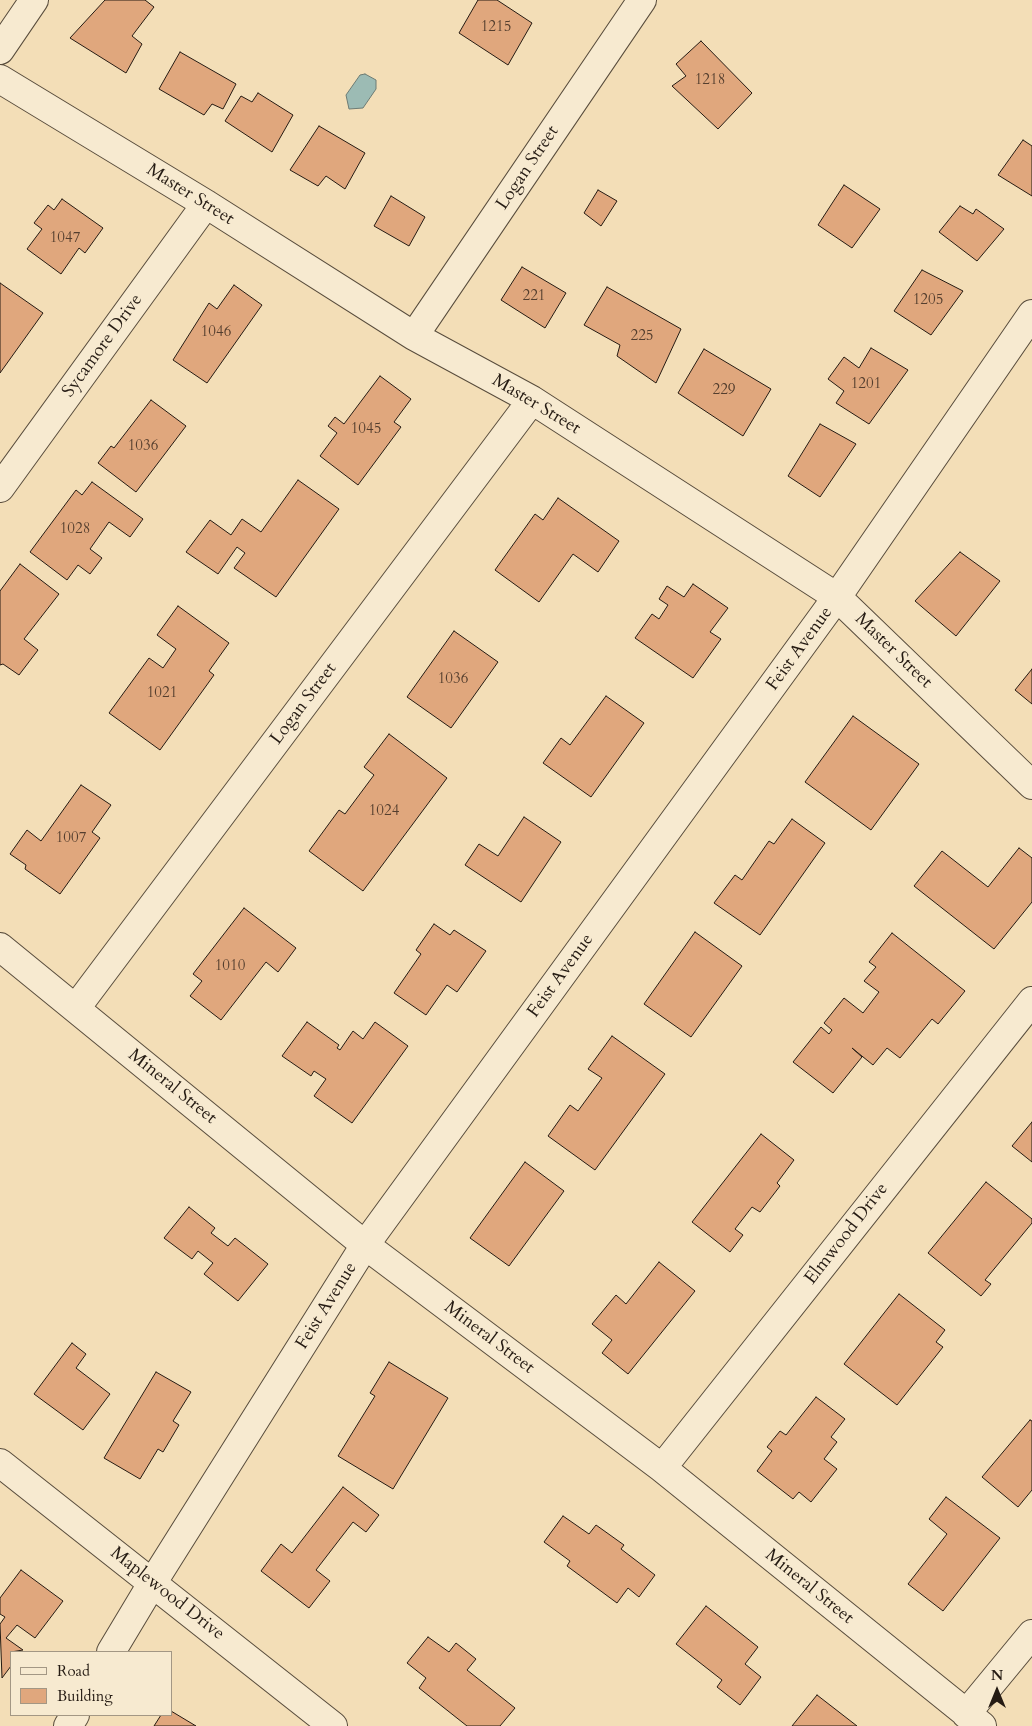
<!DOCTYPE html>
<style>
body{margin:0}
#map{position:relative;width:1032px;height:1726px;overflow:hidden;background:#f3deb7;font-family:Cardo,serif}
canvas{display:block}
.legend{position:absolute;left:10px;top:1651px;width:162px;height:65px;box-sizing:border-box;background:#f7ead0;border:1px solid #a39784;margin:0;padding:6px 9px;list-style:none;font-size:15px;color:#251b13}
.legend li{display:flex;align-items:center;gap:10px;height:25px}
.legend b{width:25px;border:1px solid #a39784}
.north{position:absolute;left:972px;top:1666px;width:50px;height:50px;-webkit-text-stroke:4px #f7ead0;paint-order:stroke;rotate:0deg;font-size:14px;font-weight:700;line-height:20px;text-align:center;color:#251b13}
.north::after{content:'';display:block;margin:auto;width:18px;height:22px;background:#251b13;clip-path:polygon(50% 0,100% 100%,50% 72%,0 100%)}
</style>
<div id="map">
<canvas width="1032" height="1726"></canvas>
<ul class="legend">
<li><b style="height:6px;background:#f7ead0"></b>Road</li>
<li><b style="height:14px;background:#e0a77d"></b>Building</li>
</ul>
<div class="north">N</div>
</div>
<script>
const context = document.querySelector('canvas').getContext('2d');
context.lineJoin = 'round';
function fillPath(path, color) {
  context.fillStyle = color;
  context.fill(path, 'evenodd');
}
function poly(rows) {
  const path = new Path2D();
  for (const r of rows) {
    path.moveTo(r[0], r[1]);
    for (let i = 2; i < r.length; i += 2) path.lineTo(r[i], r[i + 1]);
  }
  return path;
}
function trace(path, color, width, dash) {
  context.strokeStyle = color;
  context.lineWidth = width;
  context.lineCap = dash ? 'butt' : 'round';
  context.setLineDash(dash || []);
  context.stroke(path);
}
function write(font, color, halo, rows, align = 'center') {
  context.font = font + ' Cardo,serif';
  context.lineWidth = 5;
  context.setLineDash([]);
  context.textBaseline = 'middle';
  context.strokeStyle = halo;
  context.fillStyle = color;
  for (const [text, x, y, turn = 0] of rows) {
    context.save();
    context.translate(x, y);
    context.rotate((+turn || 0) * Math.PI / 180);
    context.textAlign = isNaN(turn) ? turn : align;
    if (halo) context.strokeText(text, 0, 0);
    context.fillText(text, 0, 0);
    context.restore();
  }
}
const water = poly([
 [365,74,376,80,376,89,363,108,349,109,346,95,360,75,365,74]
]);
const building = poly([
 [105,0,145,0,154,7,132,36,142,44,126,73,70,38,105,0],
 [478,0,497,0,532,23,508,65,459,33,478,0],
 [701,41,752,93,718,129,672,86,686,76,676,64,701,41],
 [180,52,236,84,223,109,212,104,204,115,159,89,180,52],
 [258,93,293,115,272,152,225,121,241,96,252,102,258,93],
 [319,126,365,153,345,189,326,176,318,186,290,170,319,126],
 [1023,140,1032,146,1032,196,998,175,1023,140],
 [844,185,880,209,852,248,818,225,844,185],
 [598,190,617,201,601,226,584,213,598,190],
 [391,196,425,217,409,246,374,226,391,196],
 [62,199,103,228,85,253,79,248,61,274,27,249,42,229,34,223,48,205,54,210,62,199],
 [960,206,973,214,976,209,1004,229,977,261,939,232,960,206],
 [522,267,566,293,545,328,501,300,522,267],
 [922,270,963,291,931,335,894,311,922,270],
 [0,283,43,313,0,373,0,283],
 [234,285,262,305,207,383,173,360,209,303,217,309,234,285],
 [607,287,681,329,656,383,617,356,620,345,584,325,607,287],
 [871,348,908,370,869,424,836,403,844,391,828,379,844,357,859,368,871,348],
 [704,349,771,389,743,436,678,393,704,349],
 [380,376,411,399,394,422,401,427,358,485,320,456,337,433,328,426,335,417,344,424,380,376],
 [151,400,186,426,136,492,98,463,111,446,114,448,151,400],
 [820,424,856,444,820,497,788,476,820,424],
 [298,480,339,509,276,597,234,568,245,553,237,547,218,574,186,552,210,520,231,535,242,519,261,532,298,480],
 [92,482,143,519,130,537,109,522,90,549,102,558,90,574,78,565,67,580,30,552,76,490,82,495,92,482],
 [558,498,619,541,598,572,573,554,539,602,495,570,535,514,543,520,558,498],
 [960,552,1000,581,956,636,915,601,960,552],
 [20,564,59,594,24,639,38,650,19,675,3,664,0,665,0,591,20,564],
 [693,584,728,608,710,632,721,639,693,678,635,638,652,614,659,619,668,605,659,599,667,586,684,597,693,584],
 [178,606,229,643,209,671,214,675,160,750,109,713,149,658,163,668,176,649,157,635,178,606],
 [454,631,498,662,451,728,407,697,454,631],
 [1032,669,1032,704,1015,690,1032,669],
 [606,696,644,723,591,797,543,763,561,738,570,745,606,696],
 [853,716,919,764,871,830,805,782,853,716],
 [389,734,447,778,363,891,309,851,339,810,345,814,374,775,364,767,389,734],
 [81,785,111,805,92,832,100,838,60,894,25,869,26,865,10,854,27,830,41,841,81,785],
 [524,817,561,842,521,902,465,865,479,844,498,856,524,817],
 [792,819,825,843,760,935,714,903,735,875,742,880,769,841,774,844,792,819],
 [1019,848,1032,858,1032,902,994,949,914,886,942,851,988,887,1019,848],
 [244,908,296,948,278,972,266,962,221,1020,190,996,202,981,193,974,244,908],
 [434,924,450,935,454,930,486,951,457,992,447,985,426,1015,394,993,421,954,416,950,434,924],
 [695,932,742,966,691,1037,644,1004,695,932],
 [892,933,965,991,938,1024,932,1019,900,1058,887,1048,873,1065,852,1048,862,1057,833,1093,793,1062,821,1027,829,1034,832,1030,824,1023,844,998,863,1013,879,992,864,981,876,967,869,962,892,933],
 [307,1022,339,1045,337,1048,340,1050,353,1031,363,1039,375,1022,408,1046,352,1123,314,1096,326,1079,314,1071,311,1076,282,1056,307,1022],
 [612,1036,665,1074,595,1170,548,1136,570,1105,578,1111,602,1078,588,1069,612,1036],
 [1032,1122,1032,1162,1012,1146,1032,1122],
 [761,1134,794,1160,777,1183,780,1186,760,1212,752,1207,735,1229,743,1235,730,1252,692,1222,761,1134],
 [525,1162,564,1191,509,1266,470,1238,525,1162],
 [986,1182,1032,1219,1032,1223,985,1280,991,1284,981,1296,928,1253,986,1182],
 [189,1207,215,1228,211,1233,228,1246,235,1238,268,1264,238,1301,204,1274,213,1263,198,1251,192,1259,164,1238,189,1207],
 [659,1262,695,1291,628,1374,602,1353,612,1340,592,1324,616,1295,626,1304,659,1262],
 [899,1294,945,1330,936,1342,943,1347,897,1405,844,1364,899,1294],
 [72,1343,86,1354,76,1368,110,1394,83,1430,34,1394,72,1343],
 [389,1362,448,1398,393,1489,338,1456,375,1396,370,1393,389,1362],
 [156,1372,191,1392,173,1421,179,1425,163,1452,158,1449,140,1479,104,1458,156,1372],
 [816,1397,845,1419,831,1437,837,1442,824,1459,837,1469,811,1502,799,1492,793,1499,757,1471,772,1451,767,1447,780,1431,786,1435,816,1397],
 [1030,1420,1032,1421,1032,1490,1018,1507,982,1477,1030,1420],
 [343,1487,379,1515,366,1532,353,1522,316,1570,330,1581,309,1608,261,1571,281,1544,292,1553,343,1487],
 [946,1497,1000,1538,943,1611,908,1584,947,1534,929,1519,946,1497],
 [563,1516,589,1534,596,1525,624,1545,621,1549,655,1575,639,1597,628,1588,617,1603,567,1566,570,1561,544,1542,563,1516],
 [21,1570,63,1601,35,1638,17,1625,6,1638,23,1650,11,1652,11,1666,2,1678,0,1624,5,1617,0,1614,0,1598,21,1570],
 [706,1606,758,1647,745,1664,761,1677,740,1705,717,1687,722,1680,676,1644,706,1606],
 [428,1637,449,1652,456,1643,476,1659,467,1670,515,1708,500,1726,467,1726,419,1688,426,1678,407,1663,428,1637],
 [817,1695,857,1726,792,1726,817,1695],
 [171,1711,196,1726,154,1726,161,1715,171,1715,171,1711]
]);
const minor = poly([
 [0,50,34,0],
 [0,79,206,204,414,336,532,400,837,597,1032,785],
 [414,336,642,0],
 [0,488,206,204],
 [0,947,365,1245,662,1468,982,1726],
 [76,1008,532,400],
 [0,1463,333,1726],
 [662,1468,1032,1001],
 [111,1652,153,1582,365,1245,837,597,1032,314],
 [966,1714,1032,1634],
 [68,1726,75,1715]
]);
const numberNames = [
 ["1215",496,28],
 ["1218",710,81],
 ["1047",65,239],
 ["221",534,297],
 ["1205",928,301],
 ["1046",216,333],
 ["225",642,337],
 ["1201",866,385],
 ["229",724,391],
 ["1045",366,430],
 ["1036",143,447],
 ["1028",75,530],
 ["1036",453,680],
 ["1021",162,694],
 ["1024",384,812],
 ["1007",71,839],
 ["1010",230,967]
];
const streetNames = [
 ["Logan Street",528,168,-56],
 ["Master Street",190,195,32],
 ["Sycamore Drive",103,346,-54],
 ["Master Street",536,405,31],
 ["Feist Avenue",800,649,-54],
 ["Master Street",893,651,44],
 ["Logan Street",304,704,-53],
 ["Feist Avenue",561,976,-54],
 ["Mineral Street",172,1087,39],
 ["Elmwood Drive",847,1234,-52],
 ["Feist Avenue",327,1306,-58],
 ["Mineral Street",489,1338,37],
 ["Mineral Street",809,1587,39],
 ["Maplewood Drive",167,1594,38]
];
fillPath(water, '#9cbbb4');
trace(water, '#6c7b74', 1);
fillPath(building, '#e0a77d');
trace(building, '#251b13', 1);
trace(minor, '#584c3c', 30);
trace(minor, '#f7ead0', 28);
write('15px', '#543e2e', null, numberNames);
write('18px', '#251b13', '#f7ead0', streetNames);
</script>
